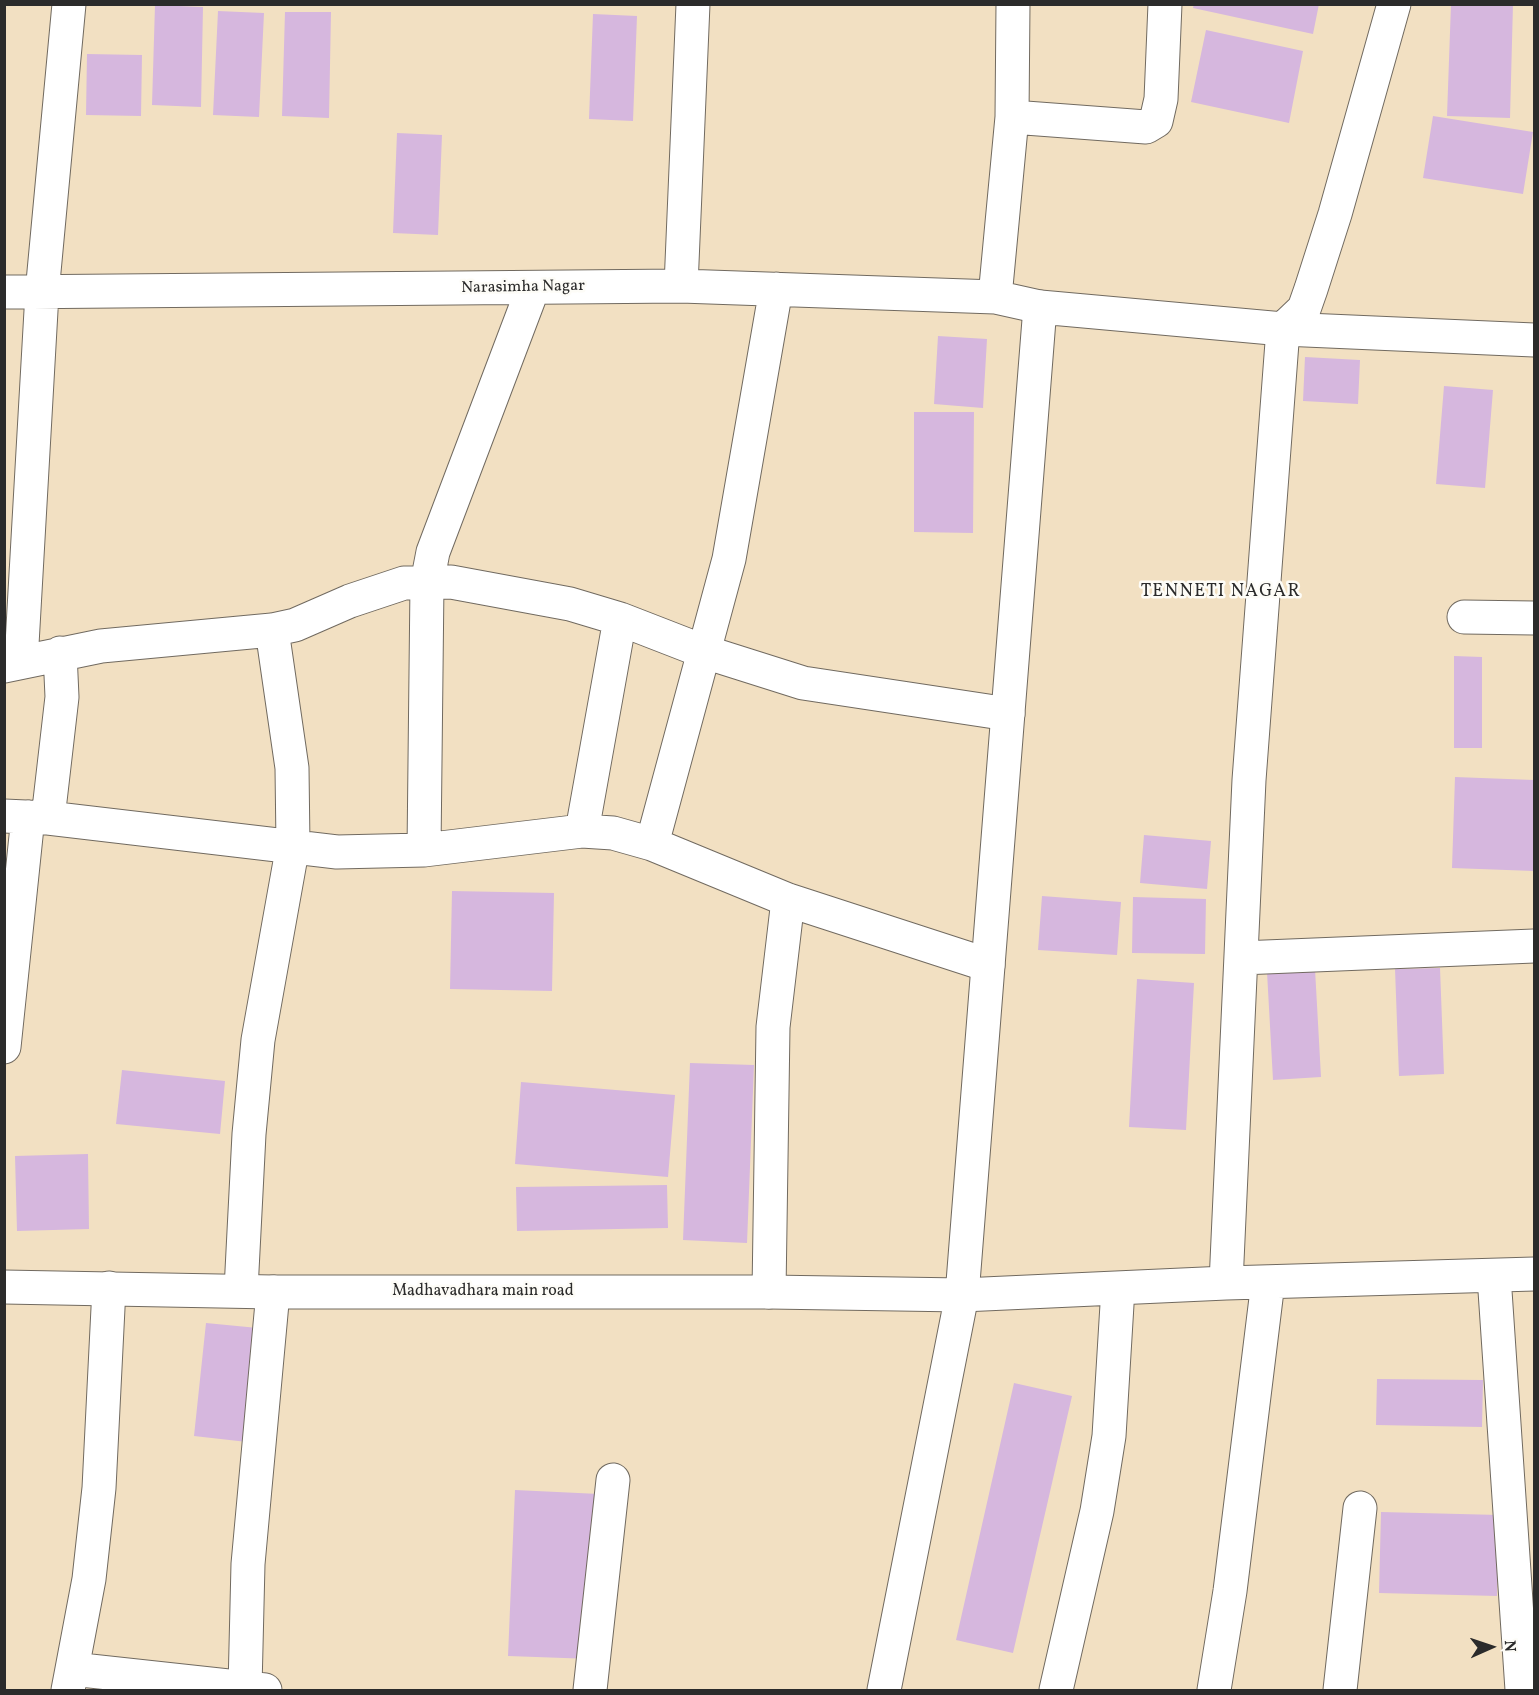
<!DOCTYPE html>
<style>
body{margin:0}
#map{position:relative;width:1539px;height:1695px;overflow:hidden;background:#f2e0c2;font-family:Vollkorn,serif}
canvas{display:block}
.frame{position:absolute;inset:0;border:6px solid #2b2b2b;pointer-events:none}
.north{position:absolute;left:1461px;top:1617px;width:60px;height:60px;-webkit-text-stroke:4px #fdfcf7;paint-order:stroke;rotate:87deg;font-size:16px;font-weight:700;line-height:24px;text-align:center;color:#2b2b2b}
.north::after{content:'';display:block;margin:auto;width:21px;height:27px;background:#2b2b2b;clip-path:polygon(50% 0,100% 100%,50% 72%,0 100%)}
</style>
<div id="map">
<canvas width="1539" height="1695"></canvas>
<div class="frame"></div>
<div class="north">N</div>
</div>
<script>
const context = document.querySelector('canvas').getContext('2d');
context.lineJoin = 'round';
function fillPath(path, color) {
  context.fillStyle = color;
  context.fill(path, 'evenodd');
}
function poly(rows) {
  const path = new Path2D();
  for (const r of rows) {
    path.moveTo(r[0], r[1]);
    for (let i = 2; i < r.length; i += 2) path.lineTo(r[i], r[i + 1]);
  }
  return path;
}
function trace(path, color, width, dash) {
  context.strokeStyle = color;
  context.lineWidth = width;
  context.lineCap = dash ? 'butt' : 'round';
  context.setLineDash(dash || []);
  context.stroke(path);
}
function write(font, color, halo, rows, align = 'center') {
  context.font = font + ' Vollkorn,serif';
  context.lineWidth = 5;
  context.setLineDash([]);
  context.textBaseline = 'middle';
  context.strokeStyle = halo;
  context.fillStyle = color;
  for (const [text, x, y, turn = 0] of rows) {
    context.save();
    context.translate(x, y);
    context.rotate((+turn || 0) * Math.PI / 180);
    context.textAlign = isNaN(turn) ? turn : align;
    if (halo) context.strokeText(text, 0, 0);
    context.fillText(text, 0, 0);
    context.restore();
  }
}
const building = poly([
 [1194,4,1319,4,1313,34,1193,8],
 [1451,4,1513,4,1510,118,1447,116],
 [155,5,203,7,201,107,152,105],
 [218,11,264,13,259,117,213,115],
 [285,12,331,12,329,118,282,116],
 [593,14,637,16,633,121,589,119],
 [1206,30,1303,51,1289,123,1191,102],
 [87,54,142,55,141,116,86,115],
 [1433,116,1533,132,1523,194,1423,178],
 [397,133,442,135,438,235,393,233],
 [938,336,987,339,983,408,934,404],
 [1305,357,1360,360,1358,404,1303,401],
 [1444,386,1493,390,1485,488,1436,484],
 [914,412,974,412,973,533,914,532],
 [1454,656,1482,657,1482,748,1454,748],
 [1455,777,1534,780,1534,871,1452,868],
 [1144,835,1211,841,1207,889,1140,883],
 [452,891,554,893,552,991,450,989],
 [1042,896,1121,902,1117,955,1038,950],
 [1133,897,1206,899,1205,954,1132,953],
 [1440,968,1444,1074,1399,1076,1395,969],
 [1315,969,1321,1077,1273,1080,1267,972],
 [1137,979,1194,983,1186,1130,1129,1127],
 [690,1063,754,1065,747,1243,683,1240],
 [122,1070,225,1081,220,1134,116,1124],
 [521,1082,675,1095,668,1177,515,1164],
 [88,1154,89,1229,17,1231,15,1156],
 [667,1185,668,1228,517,1231,516,1187],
 [206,1323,268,1329,256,1443,194,1436],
 [1377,1379,1483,1380,1482,1427,1376,1425],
 [1014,1383,1072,1396,1013,1653,956,1640],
 [515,1490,599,1494,592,1659,508,1656],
 [1381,1512,1499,1515,1497,1596,1379,1593]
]);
const minor = poly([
 [1012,117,1146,127,1156,121,1161,99,1165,4],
 [681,286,693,4],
 [4,292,681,286,995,297,1040,307],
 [995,297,1012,117,1013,4],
 [1464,617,1534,618],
 [21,662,42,293,69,4],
 [4,666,101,646,272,630,295,625,350,601,404,583,451,582,570,604,620,619,705,652,803,683,1008,714],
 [4,816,48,818,337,852,424,850,582,831,613,833,652,844,788,900,988,965],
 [48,818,62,697,60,653],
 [582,831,620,619],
 [652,844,729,559,776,289],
 [424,850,427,583,433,552,533,288],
 [1241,958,1534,946],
 [4,1047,28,817],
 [1494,1276,1522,1690],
 [1226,1283,1249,780,1283,329,1534,340],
 [241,1290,249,1134,258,1040,293,845,292,768,272,630],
 [769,1292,773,1027,788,900],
 [962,1295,1226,1283,1534,1274],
 [72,1669,89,1579,99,1488,109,1288],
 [245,1688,248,1564,273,1292],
 [68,1690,72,1669,265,1690],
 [590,1690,613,1480],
 [1056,1690,1097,1511,1109,1436,1118,1288],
 [1214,1690,1230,1591,1268,1282],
 [1340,1690,1360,1508]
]);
const major = poly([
 [4,1287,273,1292,769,1292,962,1295],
 [884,1690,962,1295,1040,307,1283,329,1304,309,1311,289,1335,214,1394,4]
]);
const streetNames = [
 ["Narasimha Nagar",523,288,-1],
 ["Madhavadhara main road",483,1292]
];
const neighbourhoodNames = [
 ["TENNETI NAGAR",1221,593]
];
fillPath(building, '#d6b7de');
trace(minor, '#716a60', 35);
trace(major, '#716a60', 35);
trace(minor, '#fff', 33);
trace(major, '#fff', 33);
write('16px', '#2b2b2b', '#fdfcf7', streetNames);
context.letterSpacing = '1.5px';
write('18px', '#2b2b2b', '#fdfcf7', neighbourhoodNames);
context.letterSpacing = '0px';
</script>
